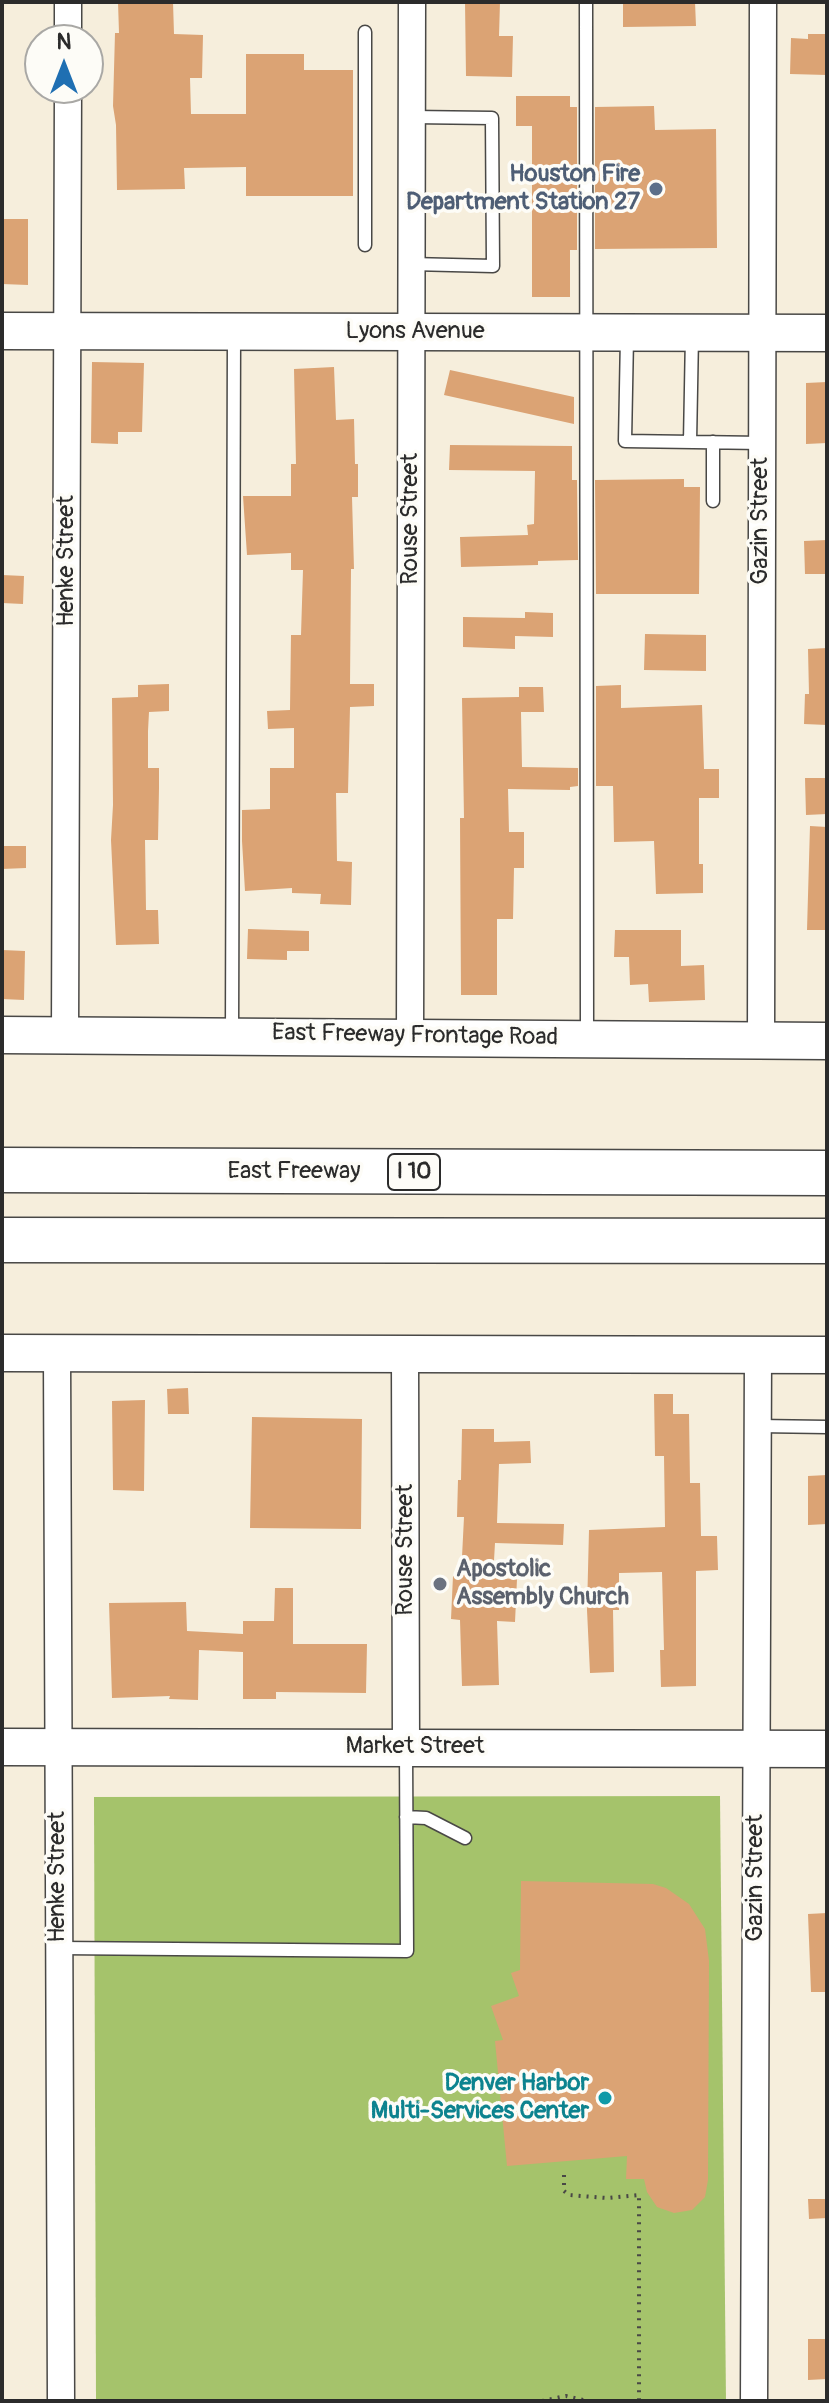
<!DOCTYPE html>
<style>
body{margin:0}
#map{position:relative;width:829px;height:2403px;overflow:hidden;background:#f6eedc;font-family:Pangolin,sans-serif}
canvas{display:block}
.frame{position:absolute;inset:0;border:4px solid #2b2b2b;pointer-events:none}
.north{position:absolute;left:24px;top:24px;width:80px;height:80px;box-sizing:border-box;background:#fdfcf7;border:2px solid #a9a8a5;border-radius:50%;rotate:0deg;font-size:22px;font-weight:700;line-height:32px;text-align:center;color:#2b2b2b}
.north::after{content:'';display:block;margin:auto;width:28px;height:36px;background:#1f6fb2;clip-path:polygon(50% 0,100% 100%,50% 72%,0 100%)}
</style>
<div id="map">
<canvas width="829" height="2403"></canvas>
<div class="frame"></div>
<div class="north">N</div>
</div>
<script>
const context = document.querySelector('canvas').getContext('2d');
context.lineJoin = 'round';
function fillPath(path, color) {
  context.fillStyle = color;
  context.fill(path, 'evenodd');
}
function poly(rows) {
  const path = new Path2D();
  for (const r of rows) {
    path.moveTo(r[0], r[1]);
    for (let i = 2; i < r.length; i += 2) path.lineTo(r[i], r[i + 1]);
  }
  return path;
}
function trace(path, color, width, dash) {
  context.strokeStyle = color;
  context.lineWidth = width;
  context.lineCap = dash ? 'butt' : 'round';
  context.setLineDash(dash || []);
  context.stroke(path);
}
function write(font, color, halo, rows, align = 'center') {
  context.font = font + ' Pangolin,sans-serif';
  context.lineWidth = 7;
  context.setLineDash([]);
  context.textBaseline = 'middle';
  context.strokeStyle = halo;
  context.fillStyle = color;
  for (const [text, x, y, turn = 0] of rows) {
    context.save();
    context.translate(x, y);
    context.rotate((+turn || 0) * Math.PI / 180);
    context.textAlign = isNaN(turn) ? turn : align;
    if (halo) context.strokeText(text, 0, 0);
    context.fillText(text, 0, 0);
    context.restore();
  }
}
const green = poly([
 [720,1796,726,2401,96,2401,94,1797]
]);
const building = poly([
 [118,2,173,2,174,34,203,35,202,78,190,78,191,114,246,114,246,54,304,54,304,70,353,70,353,196,246,196,246,167,184,168,185,189,117,190,116,125,113,106,115,33,119,33],
 [465,2,500,2,499,36,513,36,512,77,466,76],
 [623,2,695,2,696,26,623,27],
 [808,34,827,34,827,75,790,74,791,38,808,39],
 [516,96,570,96,570,107,577,107,577,250,570,250,570,297,532,297,532,126,516,126],
 [654,106,655,130,716,129,717,248,595,249,595,107],
 [2,219,28,219,28,285,2,284],
 [92,362,144,363,142,432,118,432,118,444,91,443],
 [334,367,336,420,354,419,355,464,358,464,358,497,352,497,354,569,351,569,350,684,374,684,374,706,350,707,348,793,336,793,337,861,352,862,351,905,320,904,321,894,292,893,292,888,245,891,242,841,242,810,270,809,270,768,294,768,294,728,268,729,267,711,290,710,291,635,301,635,303,570,291,570,291,553,247,555,243,496,291,496,291,464,296,464,294,369],
 [450,370,574,397,574,424,444,395],
 [827,382,827,443,806,444,806,383],
 [450,445,572,446,572,480,577,480,578,560,538,561,538,565,461,567,460,537,528,535,527,525,534,524,535,471,449,470],
 [684,479,684,487,700,487,699,594,596,594,595,480],
 [827,540,827,574,805,574,804,541],
 [2,575,24,576,23,604,2,603],
 [525,612,553,613,553,637,515,636,515,649,463,647,463,617,525,618],
 [645,634,706,635,706,671,644,670],
 [827,648,827,725,804,724,805,694,809,694,808,649],
 [169,684,169,711,149,712,148,731,148,768,159,768,159,788,158,840,145,840,146,910,158,910,159,944,116,945,111,840,113,805,112,698,138,697,138,685],
 [621,685,621,708,702,705,704,769,719,769,719,798,699,798,699,864,703,864,703,893,656,894,654,841,614,842,613,786,596,786,596,686],
 [519,687,543,687,544,712,521,712,522,767,578,768,578,786,570,787,570,790,508,789,509,832,524,832,524,868,514,868,513,919,497,919,497,995,461,995,460,818,464,818,462,698,519,697],
 [805,778,827,778,827,814,806,815],
 [810,826,827,827,827,930,807,930],
 [2,846,26,846,26,868,2,869],
 [248,929,309,931,309,951,287,951,287,960,247,959],
 [615,930,681,930,681,966,704,965,705,1000,649,1002,648,984,630,985,629,957,614,957],
 [2,950,25,951,24,1000,2,999],
 [188,1388,189,1414,168,1414,167,1389],
 [654,1394,673,1394,673,1414,689,1414,690,1483,700,1483,701,1536,717,1536,718,1570,696,1571,696,1686,661,1687,660,1650,664,1650,662,1572,619,1573,619,1610,613,1610,614,1672,590,1673,587,1610,589,1530,665,1527,664,1456,655,1456],
 [145,1400,144,1491,113,1490,112,1401],
 [252,1417,362,1419,361,1529,250,1528],
 [462,1429,494,1429,494,1442,530,1441,531,1463,499,1464,497,1523,564,1524,563,1545,495,1543,493,1578,517,1579,515,1622,497,1621,499,1685,462,1686,460,1620,451,1619,453,1576,461,1577,464,1517,457,1517,458,1480,461,1480],
 [827,1475,827,1524,808,1525,808,1476],
 [275,1588,293,1588,293,1644,367,1644,366,1693,276,1692,276,1699,243,1699,243,1652,199,1650,198,1700,169,1699,170,1696,112,1698,109,1603,186,1602,187,1631,243,1634,243,1621,274,1621],
 [521,1881,653,1884,666,1888,689,1904,705,1929,709,1961,708,2180,705,2197,692,2210,674,2213,657,2207,647,2192,644,2179,626,2179,627,2156,507,2166,495,2041,503,2040,491,2006,519,1996,511,1973,520,1970],
 [827,1913,827,1992,811,1992,808,1914],
 [808,2199,827,2199,827,2218,809,2219],
 [808,2339,827,2339,827,2379,808,2380]
]);
const path = poly([
 [564,2175,564,2191,569,2195,607,2198,639,2195,639,2401],
 [542,2401,566,2396,588,2401]
]);
const lane = poly([
 [586,2,587,1035],
 [365,32,365,245],
 [411,264,493,266,492,118,412,117],
 [627,337,625,441,762,443],
 [690,442,692,335],
 [713,442,713,501],
 [232,1032,234,334],
 [758,1426,827,1427],
 [406,1817,426,1818,465,1838],
 [59,1948,407,1951,406,1750]
]);
const street = poly([
 [68,2,68,40],
 [65,1035,68,88],
 [410,1036,412,2],
 [761,1040,763,2],
 [57,1354,61,2401],
 [405,1354,406,1747],
 [754,2401,758,1355]
]);
const secondary = poly([
 [2,331,827,333],
 [2,1035,827,1041],
 [2,1353,827,1355],
 [2,1747,827,1749]
]);
const highway = poly([
 [2,1170,827,1173],
 [2,1240,827,1241]
]);
const markers = [
 [656,189,8,"#5c6f8a"],
 [440,1584,8,"#6b7280"],
 [605,2098,8,"#0f9aa8"]
];
const shields = [
 [414,1172,52]
];
const shieldNames = [
 ["I 10",414,1172]
];
const serviceNames = [
 ["Houston Fire",640,175],
 ["Department Station 27",640,203]
];
const streetNames = [
 ["Lyons Avenue",415,332],
 ["Rouse Street",411,519,-90],
 ["Gazin Street",761,521,-90],
 ["Henke Street",67,561,-90],
 ["East Freeway Frontage Road",415,1036,1],
 ["East Freeway",294,1172],
 ["Rouse Street",406,1550,-90],
 ["Market Street",415,1747],
 ["Henke Street",58,1877,-90],
 ["Gazin Street",756,1878,-90]
];
const worshipNames = [
 ["Apostolic",456,1570],
 ["Assembly Church",456,1598]
];
const cultureNames = [
 ["Denver Harbor",589,2084],
 ["Multi-Services Center",589,2112]
];
fillPath(green, '#a5c36b');
fillPath(building, '#dba374');
trace(lane, '#494846', 15);
trace(street, '#494846', 29);
trace(secondary, '#494846', 39);
trace(highway, '#494846', 47);
trace(path, '#494846', 4, [2, 6]);
trace(lane, '#fff', 12);
trace(street, '#fff', 26);
trace(secondary, '#fff', 36);
trace(highway, '#fff', 44);
for (const [x, y, r, color] of markers) {
  const dot = new Path2D();
  dot.arc(x, y, r, 0, 2 * Math.PI);
  context.fillStyle = color;
  context.fill(dot);
  trace(dot, '#fdfcf7', 3);
}
for (const [x, y, w] of shields) {
  const box = new Path2D();
  box.roundRect(x - w / 2, y - 18, w, 36, 6);
  context.fillStyle = '#fdfcf7';
  context.fill(box);
  trace(box, '#2b2b2b', 2);
}
write('bold 22px', '#2b2b2b', null, shieldNames);
write('bold 24px', '#4e5e75', '#fdfcf7', serviceNames, 'right');
write('24px', '#2b2b2b', '#fdfcf7', streetNames);
write('bold 24px', '#5b616d', '#fdfcf7', worshipNames, 'left');
write('bold 24px', '#0d838f', '#fdfcf7', cultureNames, 'right');
</script>
